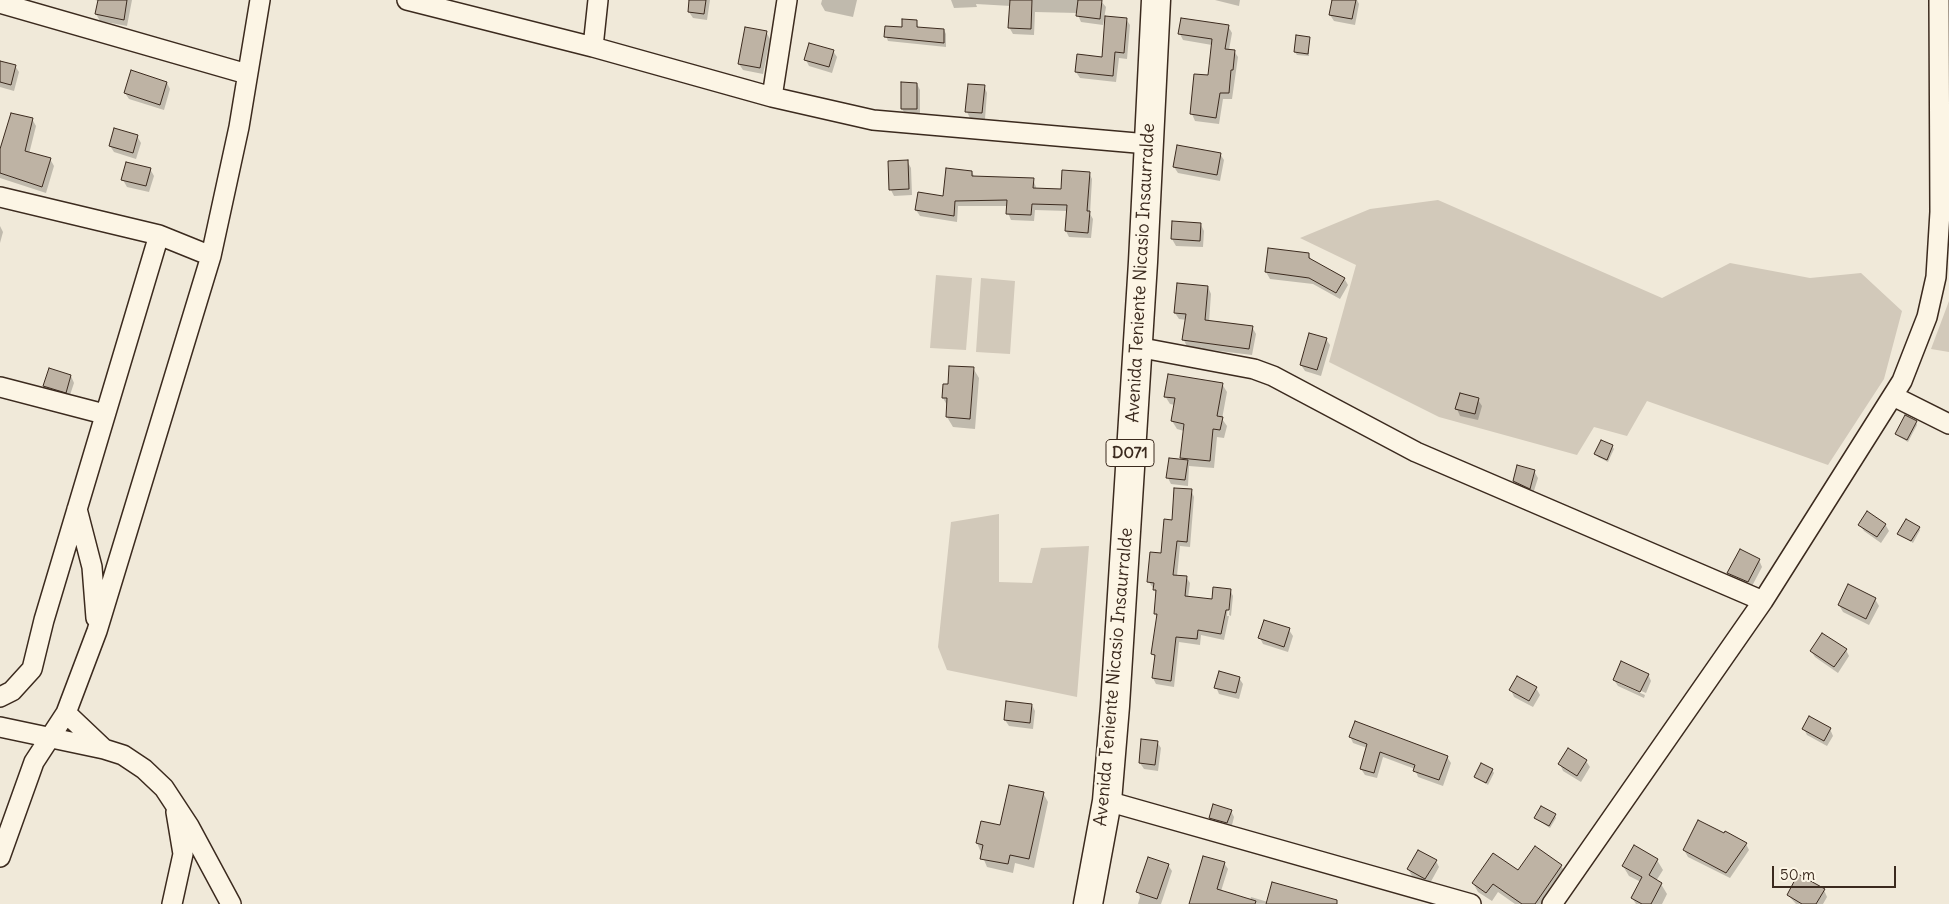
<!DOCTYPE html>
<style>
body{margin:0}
#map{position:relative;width:1949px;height:904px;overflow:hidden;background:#f0e9d9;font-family:Delius,sans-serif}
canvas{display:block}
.scale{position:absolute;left:1772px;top:866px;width:124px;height:22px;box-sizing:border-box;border:2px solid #3b2a1e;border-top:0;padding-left:6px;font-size:15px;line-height:18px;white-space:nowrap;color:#3b2a1e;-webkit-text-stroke:4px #fcf5e5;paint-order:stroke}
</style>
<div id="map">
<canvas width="1949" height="904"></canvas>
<div class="scale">50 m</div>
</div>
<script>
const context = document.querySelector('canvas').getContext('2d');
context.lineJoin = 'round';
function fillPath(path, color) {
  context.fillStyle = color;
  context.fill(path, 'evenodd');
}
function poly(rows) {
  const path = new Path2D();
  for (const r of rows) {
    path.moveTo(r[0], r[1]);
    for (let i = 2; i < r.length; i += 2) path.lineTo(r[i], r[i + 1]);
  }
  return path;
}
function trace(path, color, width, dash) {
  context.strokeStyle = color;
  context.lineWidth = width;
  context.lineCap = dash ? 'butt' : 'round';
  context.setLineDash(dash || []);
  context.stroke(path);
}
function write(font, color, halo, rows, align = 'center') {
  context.font = font + ' Delius,sans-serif';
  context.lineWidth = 4.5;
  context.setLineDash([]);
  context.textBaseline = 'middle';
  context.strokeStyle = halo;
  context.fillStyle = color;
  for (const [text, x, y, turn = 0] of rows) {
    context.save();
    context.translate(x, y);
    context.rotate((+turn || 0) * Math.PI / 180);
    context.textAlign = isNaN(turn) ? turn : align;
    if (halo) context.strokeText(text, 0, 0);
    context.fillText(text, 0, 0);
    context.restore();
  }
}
const green = poly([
 [1438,200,1662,298,1730,263,1810,278,1861,273,1902,311,1884,379,1828,465,1647,401,1627,436,1594,427,1577,455,1439,417,1329,362,1356,265,1300,238,1370,209],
 [936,275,972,278,966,350,930,348],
 [981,278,1015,281,1010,354,976,352],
 [1949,301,1949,352,1931,349],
 [999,514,999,582,1032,583,1041,548,1089,546,1077,697,947,670,938,647,951,522]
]);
const shadow = poly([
 [95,0,132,0,127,26,100,21,96,14,99,1],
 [691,0,710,0,707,20,693,18,689,12],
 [822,0,857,0,853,17,825,11,821,4],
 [951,0,1100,0,1106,7,1103,25,1081,22,1077,13,1035,12,1034,35,1013,34,1009,27,1011,6,976,4,977,7,954,8],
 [1215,0,1240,0,1239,6],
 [1333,0,1357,0,1359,4,1355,25,1334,21,1330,15],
 [1126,19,1130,25,1127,59,1119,58,1116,82,1080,78,1076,72,1103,58],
 [916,21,919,29,944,30,946,34,946,47,888,41,886,36],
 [1228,26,1232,33,1229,50,1234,51,1238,57,1232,99,1223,99,1219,124,1195,121,1192,114,1209,77,1212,45,1183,40,1180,34],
 [766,32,770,39,763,74,743,70,739,64],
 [1309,38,1309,56,1297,55,1295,52],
 [833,51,837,57,832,73,809,66,806,60],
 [0,62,15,66,19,72,14,91,0,87],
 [167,83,170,89,164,110,129,99,125,93],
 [917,84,920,90,920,115,906,115,902,109],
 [984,86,987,93,985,119,970,118,967,112],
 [32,119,36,126,29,154,50,159,54,166,46,193,0,178,0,153],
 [137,136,141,143,136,159,114,152,110,146],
 [1220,154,1224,160,1220,181,1178,173,1174,167],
 [907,161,911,168,912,195,894,196,891,190],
 [150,169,154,176,149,192,127,187,123,180],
 [972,172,975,178,1033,179,1037,190,1062,190,1089,173,1092,179,1090,214,1093,219,1091,238,1069,237,1066,231,1067,211,1035,210,1034,221,1011,220,1008,213,1008,206,958,206,957,222,920,216,916,210,945,197],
 [1201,225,1204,231,1203,247,1176,246,1172,239],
 [0,226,3,232,0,243],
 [1308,254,1312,261,1344,278,1348,285,1340,299,1313,284,1270,279,1266,272],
 [1208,287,1211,294,1209,322,1252,327,1256,334,1252,355,1187,347,1184,340,1187,320,1179,319,1175,313],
 [1326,339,1330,345,1321,376,1305,371,1301,365],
 [973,368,979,378,975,429,953,427,947,417,948,407,943,398,949,386],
 [71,376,74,383,69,398,48,393,44,386],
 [1222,384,1227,392,1222,419,1227,426,1224,438,1217,437,1214,468,1189,466,1188,486,1171,484,1168,478,1184,461,1181,457,1184,431,1177,429,1172,421,1175,405,1170,404,1165,396],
 [1478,400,1482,406,1478,420,1460,416,1457,409],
 [1916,422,1917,425,1908,442,1898,436,1896,434],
 [1612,446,1614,449,1608,462,1598,457,1596,454],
 [1534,471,1538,478,1533,494,1518,488,1514,481],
 [1191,490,1194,497,1190,547,1180,546,1177,576,1186,577,1190,583,1188,598,1213,600,1230,590,1233,596,1231,616,1229,615,1231,594,1229,594,1227,616,1229,616,1224,640,1201,635,1200,645,1179,642,1174,687,1156,684,1153,678,1156,659,1153,654,1158,618,1155,614,1157,594,1149,582,1174,521],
 [1885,524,1889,531,1881,543,1864,531,1860,525],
 [1919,528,1920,530,1913,543,1899,534],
 [1759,560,1762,567,1751,588,1732,580,1729,573],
 [1875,599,1879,606,1869,625,1843,612,1839,605],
 [1289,630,1293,636,1288,652,1263,644,1260,638],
 [1846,650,1849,656,1838,673,1815,657,1811,651],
 [1648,674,1651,681,1646,693,1618,681,1618,683,1645,695,1644,698,1618,686,1614,680],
 [1239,678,1243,684,1239,699,1219,694,1216,687],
 [1536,688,1540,695,1533,707,1514,697,1511,690],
 [1032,705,1035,711,1033,729,1009,726,1005,720],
 [1804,729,1830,729,1833,736,1827,746,1807,735],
 [1350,736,1447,757,1451,763,1443,786,1418,777,1415,769,1383,757,1377,778,1365,775,1361,769,1367,748,1353,743],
 [1157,742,1161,748,1158,771,1144,769,1140,763],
 [1586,761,1590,767,1581,782,1563,771,1560,764],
 [1492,770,1494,773,1488,785,1476,777],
 [1043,793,1048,802,1034,868,1015,863,1013,873,987,867,977,843],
 [1231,811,1234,817,1231,829,1214,824,1210,818],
 [1555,815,1556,818,1550,828,1535,818],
 [1746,844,1749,850,1730,878,1688,857,1684,850],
 [1535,848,1561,866,1567,875,1546,904,1515,904,1498,892,1492,901,1478,892,1473,883,1518,872],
 [1657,860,1663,870,1656,881,1661,884,1667,894,1662,904,1636,904,1632,898,1641,882,1629,876,1623,866],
 [1436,861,1439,867,1429,885,1412,876,1408,869],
 [1224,863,1228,869,1221,891,1250,901,1251,897,1268,902,1319,904,1190,904],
 [1168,865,1172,871,1161,904,1138,904,1140,897,1138,892],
 [1824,890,1827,897,1823,904,1796,904,1788,895]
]);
const building = poly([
 [98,0,127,0,124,20,95,14,98,0],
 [689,0,706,0,704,14,688,12,689,0],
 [1010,0,1032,0,1031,29,1008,28,1010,0],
 [1078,0,1102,0,1100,19,1076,16,1078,0],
 [1332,0,1356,0,1352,19,1329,15,1332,0],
 [1105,16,1127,18,1124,53,1115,52,1113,76,1075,72,1077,54,1102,57,1105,16],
 [1181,18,1229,25,1225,49,1235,50,1233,70,1231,70,1229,93,1220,93,1216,118,1190,114,1194,74,1208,75,1212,39,1178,34,1181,18],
 [902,19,917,20,917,27,944,29,944,43,884,37,885,26,902,27,902,19],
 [745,27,767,31,760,68,738,64,745,27],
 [1296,35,1310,37,1308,54,1294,52,1296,35],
 [809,43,834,50,829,67,804,60,809,43],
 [0,61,16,65,11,85,0,82,0,61],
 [131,70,167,82,160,105,124,93,131,70],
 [901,82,917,83,917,109,901,109,901,82],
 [968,84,985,85,982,113,965,112,968,84],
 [11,113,33,118,25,151,51,158,42,187,0,173,0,149,11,113],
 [114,128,138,135,133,153,109,146,114,128],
 [1177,145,1221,153,1217,175,1173,167,1177,145],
 [908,160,909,189,889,190,888,161,908,160],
 [126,162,151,168,146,186,121,180,126,162],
 [946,168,972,171,972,176,1034,178,1033,188,1061,189,1062,170,1090,172,1087,211,1090,211,1088,233,1065,231,1067,205,1032,204,1031,215,1006,214,1007,200,955,201,954,216,915,210,918,192,943,196,946,168],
 [1172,221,1201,223,1200,241,1171,239,1172,221],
 [1268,248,1309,253,1309,258,1345,278,1336,293,1309,278,1265,272,1268,248],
 [1177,283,1208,286,1205,320,1253,326,1249,349,1182,340,1186,314,1174,313,1177,283],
 [1309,333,1327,338,1317,370,1300,365,1309,333],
 [949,366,974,367,970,419,946,417,947,398,942,398,943,384,948,384,949,366],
 [49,368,71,375,66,393,43,386,49,368],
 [1168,374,1223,383,1217,416,1223,417,1220,430,1213,429,1210,461,1180,458,1184,424,1171,421,1175,398,1164,397,1168,374],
 [1460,393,1479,398,1475,414,1455,409,1460,393],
 [1905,415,1917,421,1907,440,1895,434,1905,415],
 [1601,440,1613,445,1607,460,1594,454,1601,440],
 [1169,458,1188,460,1185,480,1166,478,1169,458],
 [1517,465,1535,470,1530,489,1513,481,1517,465],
 [1174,488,1192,489,1187,542,1177,541,1173,575,1187,576,1185,596,1212,599,1213,587,1231,589,1229,610,1226,610,1221,634,1198,630,1197,639,1176,637,1171,681,1152,678,1155,655,1151,654,1157,614,1154,614,1156,590,1153,590,1154,583,1147,582,1150,552,1161,553,1164,519,1172,520,1174,488],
 [1867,511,1886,524,1877,537,1858,525,1867,511],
 [1906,519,1920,527,1911,541,1897,534,1906,519],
 [1740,549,1760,559,1748,582,1727,573,1740,549],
 [1848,584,1876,598,1866,619,1838,605,1848,584],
 [1264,620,1290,628,1284,647,1258,638,1264,620],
 [1822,633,1847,649,1834,667,1810,651,1822,633],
 [1621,661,1649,674,1640,692,1613,680,1621,661],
 [1219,671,1240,677,1236,693,1214,688,1219,671],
 [1517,676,1537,687,1529,701,1509,690,1517,676],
 [1006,701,1032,704,1030,723,1004,720,1006,701],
 [1809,716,1831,728,1824,741,1802,729,1809,716],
 [1355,721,1448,756,1439,780,1413,771,1415,765,1380,752,1374,773,1360,769,1367,744,1349,737,1355,721],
 [1141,739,1158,741,1155,765,1139,763,1141,739],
 [1568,748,1587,760,1577,776,1558,764,1568,748],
 [1481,763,1493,769,1486,783,1474,777,1481,763],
 [1009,785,1044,792,1029,859,1010,855,1008,864,980,859,983,845,976,843,981,821,1000,825,1009,785],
 [1213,804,1232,810,1227,823,1209,818,1213,804],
 [1541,806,1556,814,1549,826,1534,818,1541,806],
 [1698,820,1724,833,1725,831,1747,843,1726,873,1683,850,1698,820],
 [1634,845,1658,859,1649,875,1662,883,1651,904,1642,904,1631,898,1642,877,1622,866,1634,845],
 [1535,846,1562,865,1535,904,1522,904,1493,884,1486,893,1472,883,1493,853,1518,870,1535,846],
 [1418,850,1437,860,1425,879,1407,869,1418,850],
 [1203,856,1225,862,1217,889,1256,901,1255,904,1189,904,1203,856],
 [1148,857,1169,864,1157,899,1136,892,1148,857],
 [1798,874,1825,889,1816,904,1802,904,1787,895,1798,874],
 [1272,882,1337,900,1337,904,1266,904,1272,882]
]);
const minor = poly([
 [407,0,593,47,772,97,873,120,1148,144],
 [0,3,247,74],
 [593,47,598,0],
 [772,97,787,0],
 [0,197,159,235,211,256],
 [1137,347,1254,369,1273,376,1416,452,1763,601],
 [0,387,104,414],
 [1893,396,1949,424],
 [77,509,92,567,96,618],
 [0,697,12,691,32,669,44,620,159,235],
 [0,727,104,749,123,755,144,769,164,788,189,826,231,904],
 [104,749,66,713,97,631,211,256,239,127,260,0],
 [1107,801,1471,904],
 [0,857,34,762,66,713],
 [172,904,183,854,176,812],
 [1552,904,1763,601,1902,381,1927,317,1936,277,1940,212,1939,0]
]);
const primary = poly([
 [1088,904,1107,801,1115,706,1143,262,1156,0]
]);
const shields = [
 [1130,453,48]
];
const shieldNames = [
 ["D071",1130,453]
];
const streetNames = [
 ["Avenida Teniente Nicasio Insaurralde",1141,273,-87],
 ["Avenida Teniente Nicasio Insaurralde",1114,677,-85]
];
fillPath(green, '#d2c9ba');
fillPath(shadow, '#0003');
fillPath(building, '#beb3a4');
trace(building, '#3b2a1e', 1);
trace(minor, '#3b2a1e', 22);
trace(primary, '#3b2a1e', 31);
trace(minor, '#fcf5e5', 19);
trace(primary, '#fcf5e5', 28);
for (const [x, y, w] of shields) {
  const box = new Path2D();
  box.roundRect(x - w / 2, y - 13.5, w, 27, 4);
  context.fillStyle = '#fcf5e5';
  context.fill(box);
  trace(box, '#3b2a1e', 1);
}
write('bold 16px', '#3b2a1e', null, shieldNames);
write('18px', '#3b2a1e', '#fcf5e5', streetNames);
</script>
